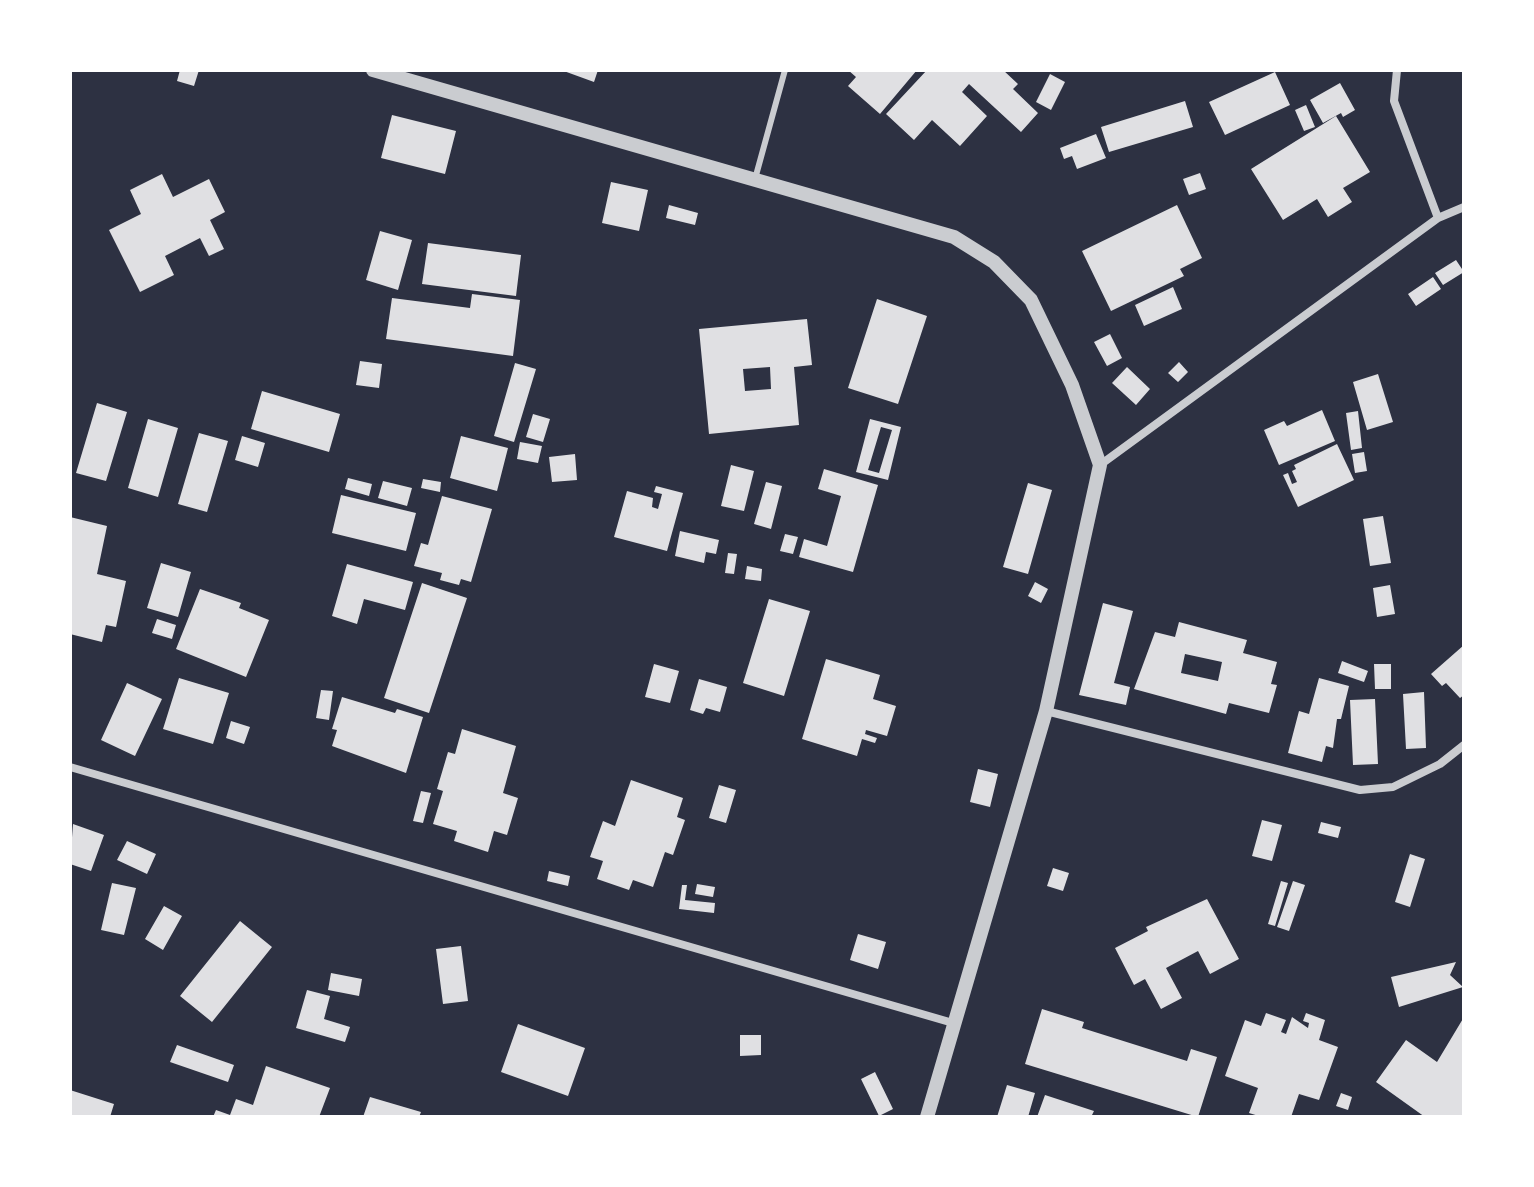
<!DOCTYPE html>
<style>
body{margin:0}
#map{position:relative;width:1534px;height:1187px;overflow:hidden;background:#2d3142;font-family:Literata,serif}
canvas{display:block}
.frame{position:absolute;inset:0;border:72px solid #fff;pointer-events:none}
</style>
<div id="map">
<canvas width="1534" height="1187"></canvas>
<div class="frame"></div>
</div>
<script>
const context = document.querySelector('canvas').getContext('2d');
context.lineJoin = 'round';
function fillPath(path, color) {
  context.fillStyle = color;
  context.fill(path, 'evenodd');
}
function poly(rows) {
  const path = new Path2D();
  for (const r of rows) {
    path.moveTo(r[0], r[1]);
    for (let i = 2; i < r.length; i += 2) path.lineTo(r[i], r[i + 1]);
  }
  return path;
}
function trace(path, color, width, dash) {
  context.strokeStyle = color;
  context.lineWidth = width;
  context.lineCap = dash ? 'butt' : 'round';
  context.setLineDash(dash || []);
  context.stroke(path);
}
const building = poly([
 [180,70,199,70,194,86,177,81],
 [561,70,598,70,594,82],
 [848,70,917,70,880,114,848,86,856,77],
 [927,70,1003,70,1018,84,1013,89,1038,113,1021,132,969,84,962,92,987,116,960,146,932,120,914,140,886,114],
 [1275,72,1290,105,1225,135,1209,102],
 [1050,74,1065,82,1051,110,1036,102],
 [1340,83,1355,110,1343,117,1341,113,1323,123,1310,100],
 [1185,101,1193,127,1109,152,1101,127],
 [1306,105,1315,127,1304,131,1295,110],
 [392,115,456,131,445,174,381,158],
 [1336,116,1370,172,1343,188,1352,202,1328,217,1317,199,1283,220,1251,169],
 [1096,134,1106,158,1077,169,1072,156,1064,159,1060,148],
 [1200,173,1206,189,1189,195,1183,179],
 [162,174,173,197,209,179,225,212,210,220,224,249,209,256,200,238,165,256,174,275,140,292,109,230,141,214,130,190],
 [611,182,648,190,639,231,602,223],
 [669,205,698,213,695,225,666,218],
 [1177,205,1202,258,1180,269,1184,276,1111,311,1082,251],
 [380,231,412,240,398,290,366,280],
 [428,243,521,255,516,296,422,284],
 [1456,260,1464,272,1443,285,1435,273],
 [1433,277,1441,289,1416,306,1408,294],
 [1173,287,1182,309,1144,326,1135,305],
 [472,294,520,300,513,356,386,339,392,298,470,308],
 [877,299,927,316,898,404,848,388],
 [807,319,812,365,794,367,799,425,709,434,699,329],
 [770,367,771,389,745,391,743,369],
 [1110,334,1122,358,1107,366,1094,342],
 [360,361,382,364,379,388,356,385],
 [1179,362,1188,372,1178,382,1168,373],
 [515,363,536,369,514,442,494,436],
 [1127,367,1150,389,1136,405,1112,383],
 [1378,374,1393,422,1367,430,1353,382],
 [262,391,340,414,329,452,251,429],
 [97,403,127,412,106,481,76,473],
 [1322,410,1335,441,1279,465,1264,430,1284,421,1287,426],
 [1358,411,1362,448,1351,450,1346,413],
 [533,414,550,419,543,442,526,437],
 [148,419,178,428,158,497,128,488],
 [870,419,901,427,888,480,856,472],
 [881,427,892,430,879,473,868,470],
 [199,433,228,441,207,512,178,504],
 [242,436,265,443,258,467,235,460],
 [461,436,508,448,497,491,450,478],
 [520,442,542,446,538,463,517,459],
 [1337,444,1354,480,1298,507,1283,475,1288,473,1292,484,1297,482,1292,471,1296,469,1294,465],
 [1364,452,1367,471,1355,473,1352,454],
 [575,454,577,480,552,482,549,457],
 [731,465,754,471,744,511,721,506],
 [824,469,878,485,853,572,799,557,804,539,827,546,841,496,818,489],
 [348,478,372,484,369,496,345,489],
 [423,479,441,482,440,492,421,488],
 [383,481,412,488,407,506,378,498],
 [766,482,782,486,771,529,754,524],
 [1028,483,1052,490,1028,574,1003,567],
 [656,486,683,493,667,551,614,537,627,491,653,498,652,507,658,509,662,494,654,492],
 [341,495,416,513,406,551,332,533],
 [442,496,492,509,471,582,461,579,459,585,440,580,442,573,414,566,421,543,428,545],
 [1383,516,1391,563,1370,566,1363,519],
 [70,517,107,526,97,574,126,581,116,627,106,625,102,642,70,634],
 [680,531,719,540,716,554,706,552,704,563,675,556],
 [785,534,798,537,793,554,780,551],
 [728,553,737,554,734,574,725,573],
 [161,563,191,572,178,617,147,608],
 [347,564,413,582,405,610,364,599,357,624,332,616],
 [747,566,762,569,761,581,745,579],
 [1035,582,1048,589,1041,603,1028,596],
 [422,583,467,598,429,713,384,698],
 [1390,585,1395,614,1377,617,1373,588],
 [200,589,241,603,239,608,269,620,246,677,176,649],
 [769,599,810,611,784,696,743,683],
 [1103,603,1133,611,1114,683,1130,687,1126,705,1079,695],
 [157,619,176,625,172,639,152,633],
 [1179,622,1247,640,1243,653,1277,662,1271,684,1277,685,1269,713,1229,703,1226,714,1134,689,1155,632,1175,637],
 [1185,654,1222,662,1218,681,1181,673],
 [1464,645,1464,695,1460,698,1446,683,1442,686,1431,674],
 [826,659,880,675,873,699,896,706,887,736,866,730,865,734,877,738,875,743,862,739,857,756,802,739],
 [1342,661,1368,671,1364,682,1338,673],
 [654,664,679,671,670,703,645,697],
 [1374,664,1391,664,1391,689,1375,689],
 [179,678,229,693,213,744,163,729],
 [1319,678,1349,686,1341,719,1337,719,1333,748,1326,746,1322,762,1288,753,1299,711,1309,714],
 [699,679,727,687,720,712,706,708,703,714,690,710],
 [127,683,162,699,135,756,101,740],
 [321,690,333,691,329,720,316,718],
 [1424,692,1426,748,1406,749,1403,694],
 [342,697,395,713,397,709,423,717,406,773,332,746,337,730,332,729],
 [1375,699,1378,764,1353,765,1350,700],
 [231,721,250,727,244,744,226,738],
 [462,729,516,746,503,793,518,798,507,835,494,831,488,852,454,841,457,831,433,824,443,791,437,789,448,752,455,754],
 [978,769,998,774,990,807,970,802],
 [631,780,683,798,677,817,685,820,673,855,665,852,653,887,633,880,629,890,597,879,603,861,590,857,603,821,615,826],
 [719,785,736,790,726,823,709,818],
 [421,791,431,793,423,823,413,821],
 [1262,820,1282,825,1272,861,1252,856],
 [1321,822,1341,827,1338,838,1318,833],
 [73,824,104,835,91,871,70,864],
 [127,841,156,854,147,874,117,860],
 [1410,854,1425,859,1410,907,1395,902],
 [1053,868,1069,873,1063,891,1047,886],
 [549,871,570,876,568,886,547,881],
 [1281,881,1288,883,1275,926,1268,924],
 [1293,881,1305,885,1289,931,1277,927],
 [112,883,136,888,124,935,101,930],
 [697,884,715,887,713,897,695,894],
 [682,885,687,885,685,900,715,903,714,913,679,909],
 [1207,899,1239,959,1210,974,1198,951,1166,968,1182,998,1161,1009,1145,979,1134,985,1115,948,1148,931,1146,927],
 [164,906,182,916,163,950,145,939],
 [240,921,272,947,212,1022,180,996],
 [858,934,886,942,878,969,850,960],
 [461,946,468,1001,443,1004,436,949],
 [1456,962,1450,975,1463,987,1399,1007,1391,977],
 [331,973,362,979,359,996,328,990],
 [307,990,330,996,324,1019,350,1027,345,1042,296,1028],
 [1042,1009,1084,1022,1082,1028,1187,1061,1191,1049,1217,1057,1198,1117,1025,1064],
 [1266,1013,1286,1020,1281,1032,1286,1034,1292,1017,1308,1028,1309,1023,1303,1021,1306,1013,1325,1020,1319,1040,1338,1047,1319,1100,1299,1094,1291,1117,1262,1117,1249,1113,1258,1088,1225,1076,1245,1020,1261,1026],
 [1464,1017,1464,1117,1425,1117,1376,1082,1406,1040,1437,1062],
 [518,1024,585,1048,568,1096,501,1072],
 [740,1035,761,1035,761,1055,740,1056],
 [177,1045,234,1065,228,1082,170,1062],
 [266,1066,330,1088,319,1117,213,1117,216,1110,230,1115,236,1099,253,1105],
 [875,1072,893,1109,879,1116,861,1079],
 [1007,1085,1035,1093,1028,1117,997,1117],
 [70,1090,114,1104,110,1117,70,1117],
 [1341,1093,1352,1097,1348,1110,1336,1106],
 [1045,1095,1094,1111,1091,1117,1037,1117],
 [370,1097,421,1112,419,1117,363,1117]
]);
const service = poly([
 [755,179,785,70]
]);
const minor = poly([
 [1397,70,1394,101,1438,218],
 [1100,465,1438,218,1464,207],
 [1046,711,1360,790,1393,787,1440,764,1464,745],
 [70,767,953,1023]
]);
const tertiary = poly([
 [373,70,954,237,994,262,1031,300,1072,385,1100,465,1046,711,927,1117]
]);
fillPath(building, '#e0e0e3');
trace(service, '#caccd0', 6);
trace(minor, '#caccd0', 8);
trace(tertiary, '#caccd0', 14);
</script>
